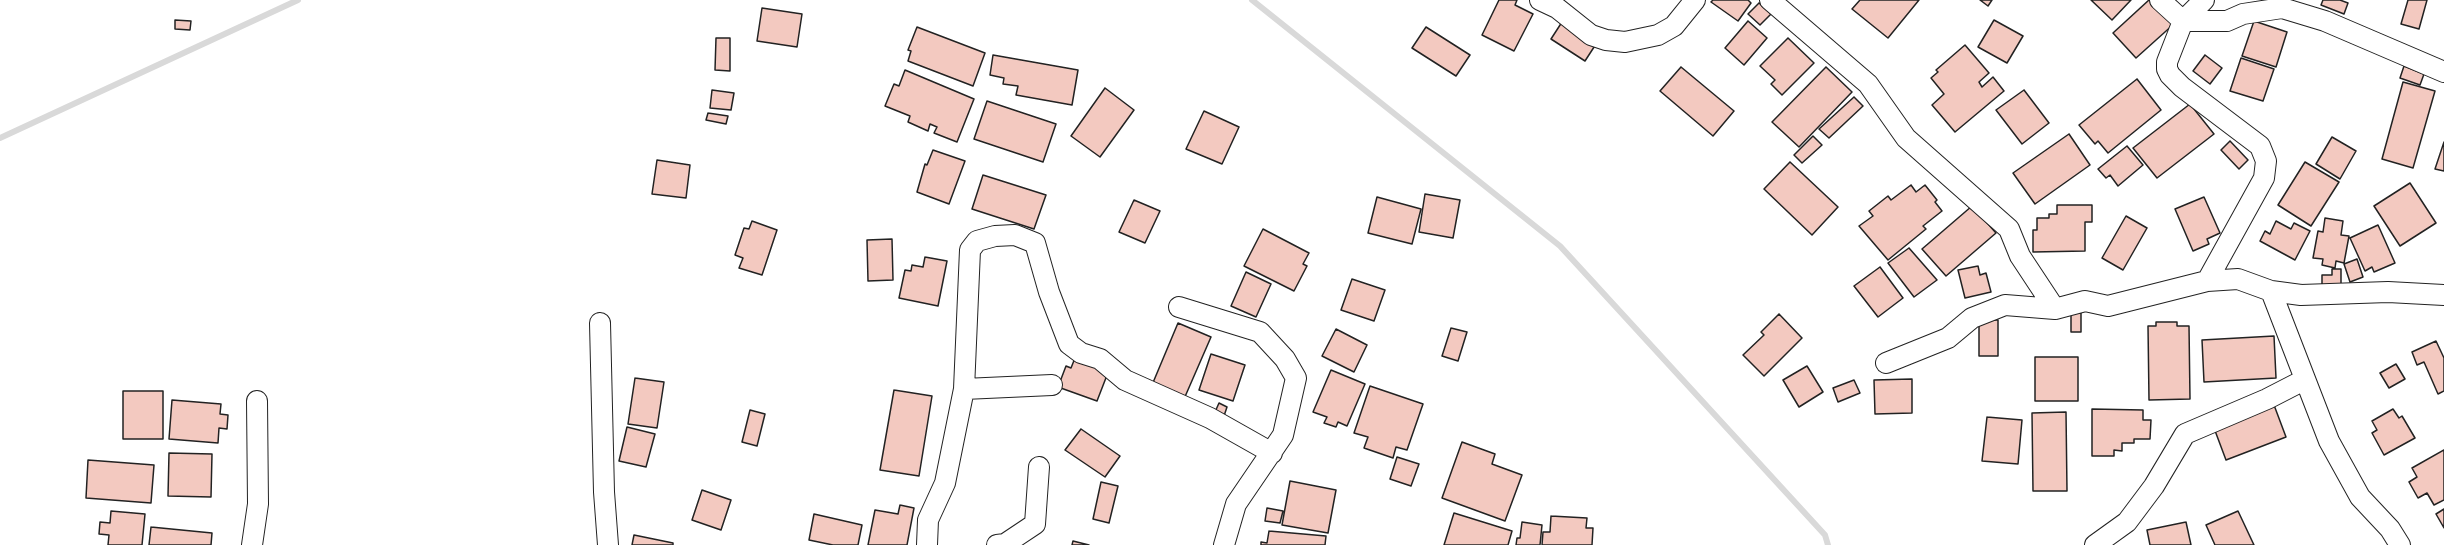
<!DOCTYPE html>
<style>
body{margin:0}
canvas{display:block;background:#fff}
</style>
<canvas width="2444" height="545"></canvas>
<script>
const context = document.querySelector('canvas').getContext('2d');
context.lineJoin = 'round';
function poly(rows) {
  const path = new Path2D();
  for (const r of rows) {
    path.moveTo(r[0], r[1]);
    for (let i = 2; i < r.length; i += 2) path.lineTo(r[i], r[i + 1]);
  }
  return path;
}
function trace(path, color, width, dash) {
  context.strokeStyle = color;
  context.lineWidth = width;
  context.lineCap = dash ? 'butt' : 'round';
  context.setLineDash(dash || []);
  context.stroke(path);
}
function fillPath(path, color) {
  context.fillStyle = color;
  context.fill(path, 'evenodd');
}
const stream = poly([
 [1252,0,1560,246,1825,535,1828,545],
 [0,138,298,0]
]);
const building = poly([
 [1499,0,1517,0,1515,5,1533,14,1514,51,1482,35,1499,0],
 [1713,0,1748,0,1751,3,1738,21,1711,2,1713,0],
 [1860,0,1919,0,1888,38,1852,9,1860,0],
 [1980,0,1992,0,1988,6,1980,0],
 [2091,0,2131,0,2112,20,2091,0],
 [2149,0,2154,0,2175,23,2136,58,2113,33,2149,0],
 [2323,0,2340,0,2348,3,2344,14,2321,5,2323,0],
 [2408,0,2427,0,2419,29,2401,24,2408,0],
 [1759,3,1771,14,1760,25,1748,14,1759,3],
 [762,8,802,14,797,47,757,41,762,8],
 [175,20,191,21,190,30,175,29,175,20],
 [1994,20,2023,36,2007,63,1978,47,1994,20],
 [1748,21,1767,38,1744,65,1725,48,1748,21],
 [2254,21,2287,32,2276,67,2242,56,2254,21],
 [1562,22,1596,44,1585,61,1551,39,1562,22],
 [917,27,985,53,973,86,908,61,911,51,908,50,917,27],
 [1426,27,1470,55,1456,76,1412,48,1426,27],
 [716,38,730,38,730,71,715,70,716,38],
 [1788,38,1814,63,1782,95,1771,84,1775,80,1760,66,1788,38],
 [1965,45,1989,73,1979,82,1982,87,1993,77,2004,91,1955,132,1932,105,1944,94,1931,78,1938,72,1936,70,1965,45],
 [993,55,1078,70,1072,105,1016,95,1018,86,1003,84,1004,78,990,75,993,55],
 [2205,55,2222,68,2210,84,2193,71,2205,55],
 [2241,58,2274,69,2263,101,2230,91,2241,58],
 [2404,66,2424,74,2420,85,2400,78,2404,66],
 [1681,67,1734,111,1713,136,1660,91,1681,67],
 [1826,67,1852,92,1799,147,1772,122,1826,67],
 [905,70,974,99,957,142,934,133,937,127,930,124,928,131,908,122,910,116,885,106,894,84,899,86,905,70],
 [2137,79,2161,110,2108,153,2098,141,2095,144,2079,125,2137,79],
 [2403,82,2435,91,2413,168,2382,159,2403,82],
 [1105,88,1134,110,1100,157,1071,136,1105,88],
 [712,90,734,93,731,110,710,108,712,90],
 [2024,90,2049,123,2022,144,1996,110,2024,90],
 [1854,97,1863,106,1829,138,1819,129,1854,97],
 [987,101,1056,124,1043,162,974,139,987,101],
 [2190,104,2214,134,2157,178,2133,148,2190,104],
 [1204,111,1239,127,1222,164,1186,149,1204,111],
 [708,113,728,116,726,124,706,120,708,113],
 [2069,134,2090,165,2035,204,2013,173,2069,134],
 [1813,136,1822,145,1802,163,1794,155,1813,136],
 [2332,137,2356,151,2340,179,2316,164,2332,137],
 [2230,141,2248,160,2239,169,2221,150,2230,141],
 [2444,142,2444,171,2435,169,2444,142],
 [2127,146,2143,165,2118,186,2110,175,2106,178,2098,169,2127,146],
 [933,150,965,161,949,204,917,192,925,164,927,165,933,150],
 [657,160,690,165,686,198,652,194,657,160],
 [1790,162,1838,207,1812,235,1764,189,1790,162],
 [2305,162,2339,182,2311,226,2278,205,2305,162],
 [983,175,1046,195,1034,229,972,209,983,175],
 [2410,183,2436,223,2400,246,2374,206,2410,183],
 [1911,185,1916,192,1925,185,1937,200,1935,202,1942,211,1923,226,1926,229,1888,260,1859,226,1873,216,1869,211,1888,196,1891,200,1911,185],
 [1425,194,1460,200,1453,238,1419,232,1425,194],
 [1377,197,1421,209,1412,244,1368,233,1377,197],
 [2204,197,2220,233,2207,239,2209,244,2193,251,2175,209,2204,197],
 [1134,200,1160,211,1145,243,1119,232,1134,200],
 [2057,205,2092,205,2092,222,2085,222,2085,251,2033,252,2033,230,2037,230,2037,218,2049,218,2049,214,2057,214,2057,205],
 [1972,206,1996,233,1946,276,1922,249,1972,206],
 [2126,216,2147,228,2123,270,2102,258,2126,216],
 [2325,218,2343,221,2341,235,2349,236,2344,263,2336,261,2335,268,2322,265,2323,259,2313,258,2318,231,2323,232,2325,218],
 [752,221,777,230,762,275,739,268,743,258,735,255,744,228,749,229,752,221],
 [2276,221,2291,229,2294,223,2310,231,2295,260,2260,241,2265,231,2270,234,2276,221],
 [2378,225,2395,263,2374,272,2372,267,2365,271,2350,238,2378,225],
 [1263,229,1309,253,1303,264,1307,266,1294,291,1244,266,1263,229],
 [892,239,893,280,868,281,867,240,892,239],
 [1909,248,1937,280,1914,297,1888,263,1909,248],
 [925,257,947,261,938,306,899,298,905,270,911,271,912,265,923,267,925,257],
 [2357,259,2363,277,2350,282,2344,264,2357,259],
 [1978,266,1980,275,1986,273,1991,292,1965,298,1958,270,1978,266],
 [1880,267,1903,298,1878,317,1854,286,1880,267],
 [2332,269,2341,269,2341,287,2322,286,2322,275,2332,275,2332,269],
 [1246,272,1271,284,1256,317,1231,306,1246,272],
 [1352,279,1385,290,1374,321,1341,310,1352,279],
 [2071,313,2081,313,2081,332,2071,332,2071,313],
 [1779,314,1802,338,1764,376,1743,355,1764,335,1761,332,1779,314],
 [1979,320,1998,320,1998,356,1979,356,1979,320],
 [2156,322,2177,322,2177,326,2189,326,2190,399,2149,400,2148,326,2156,326,2156,322],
 [1178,323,1211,337,1184,399,1152,385,1178,323],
 [1451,328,1467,332,1458,361,1442,356,1451,328],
 [1336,329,1367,345,1354,372,1322,356,1336,329],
 [2274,336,2276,378,2204,382,2202,340,2274,336],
 [2436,341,2444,358,2444,391,2438,394,2424,362,2417,365,2412,352,2436,341],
 [1211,354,1245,365,1233,401,1199,390,1211,354],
 [2035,357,2078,357,2078,401,2035,401,2035,357],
 [1075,358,1109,370,1097,401,1058,387,1066,366,1071,368,1075,358],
 [2396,364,2405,379,2389,388,2380,373,2396,364],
 [1807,366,1823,392,1799,407,1783,380,1807,366],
 [1331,370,1365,384,1347,426,1338,422,1336,427,1324,423,1327,417,1313,412,1331,370],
 [635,378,664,382,657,428,628,424,635,378],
 [1912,379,1912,413,1875,414,1874,380,1912,379],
 [1854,380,1860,393,1838,402,1833,388,1854,380],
 [1370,386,1423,404,1407,450,1396,447,1393,458,1364,448,1368,437,1354,433,1370,386],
 [894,390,932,396,919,476,880,470,894,390],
 [123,391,163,391,163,439,123,439,123,391],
 [172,400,221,404,220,414,228,415,227,429,219,428,218,443,169,439,172,400],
 [1219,403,1227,407,1224,416,1215,412,1219,403],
 [2274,405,2286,437,2226,460,2214,428,2274,405],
 [2092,409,2143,410,2143,420,2151,420,2150,439,2134,439,2134,443,2122,443,2122,451,2114,450,2114,456,2092,456,2092,409],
 [2393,409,2399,418,2402,416,2415,438,2384,455,2372,433,2377,430,2372,421,2393,409],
 [750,410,765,414,757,446,742,442,750,410],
 [2066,412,2067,491,2033,491,2032,413,2066,412],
 [1987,417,2022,420,2018,464,1982,461,1987,417],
 [627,427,655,434,646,467,619,461,627,427],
 [1081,429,1120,456,1105,477,1065,450,1081,429],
 [1462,442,1495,454,1492,464,1522,475,1505,521,1442,498,1462,442],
 [2444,450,2444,500,2434,505,2427,493,2418,498,2409,482,2417,477,2412,468,2444,450],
 [169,453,212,454,211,497,168,496,169,453],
 [1397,457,1419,464,1411,486,1390,479,1397,457],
 [88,460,154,465,151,503,86,498,88,460],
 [1290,481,1336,490,1328,533,1282,525,1290,481],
 [1101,482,1118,486,1109,523,1093,519,1101,482],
 [702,490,731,500,721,530,692,520,702,490],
 [900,505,914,508,907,545,868,545,875,510,898,514,900,505],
 [1267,508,1283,511,1280,523,1265,521,1267,508],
 [2444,509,2444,528,2436,514,2444,509],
 [111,511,145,514,142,545,108,545,109,535,99,534,100,522,110,523,111,511],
 [2238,511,2254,545,2215,545,2206,525,2238,511],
 [1454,513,1512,531,1508,545,1444,545,1454,513],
 [814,514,862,525,858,545,833,545,809,540,814,514],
 [1551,516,1587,518,1586,528,1593,528,1592,545,1542,545,1543,532,1550,532,1551,516],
 [1522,522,1542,525,1540,545,1516,545,1517,538,1520,538,1522,522],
 [2186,522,2191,545,2150,545,2147,530,2186,522],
 [151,527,212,533,211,545,149,545,151,527],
 [1269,531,1326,536,1325,545,1261,545,1261,542,1267,543,1269,531],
 [634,535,673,543,673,545,632,545,634,535],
 [1073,541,1089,545,1072,545,1073,541]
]);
const minor = poly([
 [1540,0,1557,8,1591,35,1606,40,1625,42,1658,35,1674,26,1695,0],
 [1770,0,1868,84,1906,138,2009,229,2020,256,2055,309],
 [2160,0,2183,21,2227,21,2243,14,2282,8,2325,21,2444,72],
 [2204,0,2183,21,2167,62,2167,69,2170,75,2182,87,2260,146,2266,161,2264,178,2207,281],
 [2271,291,2329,441,2360,497,2390,529,2400,545],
 [1179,307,1260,332,1285,359,1296,378,1283,435,1236,504,1224,545],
 [600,323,604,492,608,545],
 [1886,363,1948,338,1972,318,2005,305,2055,309,2085,301,2108,306,2207,281,2238,279,2271,291,2301,295,2388,292,2444,295],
 [964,389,1052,385],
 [252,545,258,504,257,401],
 [927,545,928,520,945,483,964,389,970,250,977,241,995,236,1015,235,1035,243,1049,292,1069,344,1081,353,1100,359,1125,380,1210,418,1272,453],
 [997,545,1005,544,1035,524,1039,467],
 [2095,545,2127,522,2154,486,2185,434,2267,399,2304,380]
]);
trace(stream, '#d9d9d9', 6);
fillPath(building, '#f3c9c0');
trace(building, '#222', 1.5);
trace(minor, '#222', 22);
trace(minor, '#fff', 20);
</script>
